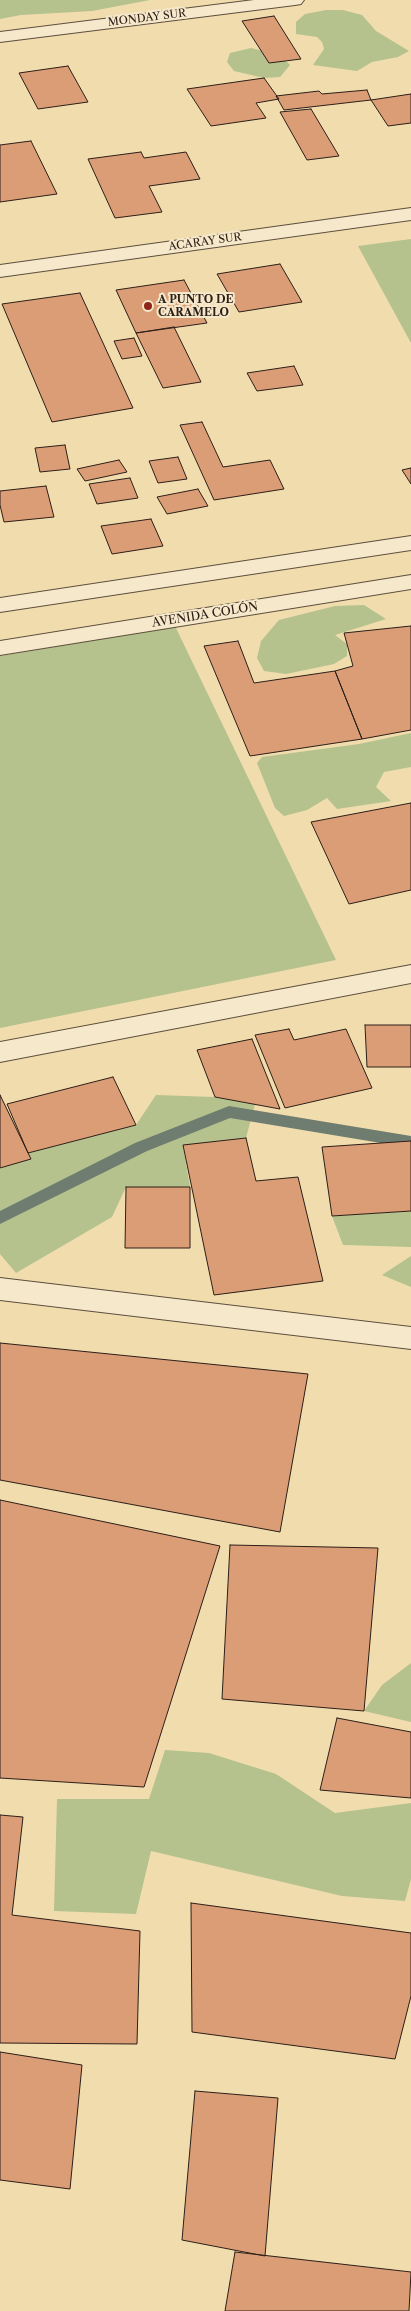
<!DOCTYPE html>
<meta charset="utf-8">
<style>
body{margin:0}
canvas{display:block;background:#f1dcad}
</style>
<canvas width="411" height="2311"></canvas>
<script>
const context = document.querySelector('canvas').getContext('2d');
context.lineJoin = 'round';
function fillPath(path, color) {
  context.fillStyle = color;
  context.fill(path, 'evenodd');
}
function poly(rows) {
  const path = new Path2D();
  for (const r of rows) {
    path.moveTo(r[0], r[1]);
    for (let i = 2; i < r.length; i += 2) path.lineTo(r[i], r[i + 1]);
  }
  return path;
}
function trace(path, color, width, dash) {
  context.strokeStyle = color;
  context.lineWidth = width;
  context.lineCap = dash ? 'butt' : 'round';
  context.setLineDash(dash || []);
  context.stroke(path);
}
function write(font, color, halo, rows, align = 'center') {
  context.font = font + ' "Libre Caslon Text",serif';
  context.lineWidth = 4;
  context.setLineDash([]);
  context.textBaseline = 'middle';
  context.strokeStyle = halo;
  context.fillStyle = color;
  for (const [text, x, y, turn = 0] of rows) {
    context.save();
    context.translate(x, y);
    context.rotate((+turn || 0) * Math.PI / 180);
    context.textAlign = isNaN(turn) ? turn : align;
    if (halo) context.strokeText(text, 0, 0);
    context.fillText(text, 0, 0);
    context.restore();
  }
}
const green = poly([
 [0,0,150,0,92,11,21,15,0,19],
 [326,10,343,10,362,15,376,31,409,51,398,57,372,62,357,71,313,65,324,49,322,42,317,37,296,34,296,22,305,14],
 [251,48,280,55,290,65,280,77,264,78,234,71,227,62,230,53],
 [411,239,411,343,358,246],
 [364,605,386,619,335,635,347,644,347,656,334,664,286,674,264,671,257,658,261,641,279,620,335,606],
 [175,626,336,960,0,1028,0,656],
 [411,733,411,767,384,772,376,787,391,801,337,809,327,798,307,810,284,816,275,808,257,763,262,757,359,744],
 [156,1095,215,1097,255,1104,246,1138,183,1146,190,1187,126,1187,112,1217,16,1273,0,1254,0,1169,28,1153,136,1125],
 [411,1211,411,1247,343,1245,332,1216],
 [411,1256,411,1287,382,1275],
 [411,1663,411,1722,364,1711,382,1685],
 [165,1750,209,1753,276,1774,335,1813,411,1803,411,1879,405,1901,342,1896,151,1851,136,1914,54,1911,57,1799,149,1799]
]);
const stream = poly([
 [229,1106,411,1136,411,1148,230,1118,147,1151,0,1224,0,1211,135,1143,229,1106]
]);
const building = poly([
 [274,16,301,59,269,63,242,21,274,16],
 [68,66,88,102,38,109,19,73,68,66],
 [264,78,279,99,256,103,266,118,211,126,187,89,264,78],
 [367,90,371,100,284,110,276,96,319,91,322,94,367,90],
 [411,94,411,123,388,126,371,100,411,94],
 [311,109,339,156,307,160,280,112,311,109],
 [31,141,57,194,0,202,0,145,31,141],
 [141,152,144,158,186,152,200,179,149,186,162,212,115,218,88,159,141,152],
 [280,264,302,302,239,312,217,274,280,264],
 [184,280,207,323,136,333,116,290,184,280],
 [80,293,133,408,52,422,2,304,80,293],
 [174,327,201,382,163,388,136,333,174,327],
 [134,338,142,356,122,359,114,341,134,338],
 [294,366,303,385,257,391,247,373,294,366],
 [202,422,223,467,270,460,284,489,214,500,180,425,202,422],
 [65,445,70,469,40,472,35,448,65,445],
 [178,457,187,479,158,483,149,461,178,457],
 [119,460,127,472,85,481,77,469,119,460],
 [411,468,411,484,402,470,411,468],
 [130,478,138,498,97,504,89,484,130,478],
 [46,486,54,517,4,522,0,505,0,491,46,486],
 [198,489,208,506,167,514,157,497,198,489],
 [151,519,163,546,112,554,101,526,151,519],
 [411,626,411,730,362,739,335,671,353,666,344,633,411,626],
 [238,641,254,683,335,671,362,739,250,756,204,646,238,641],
 [411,803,411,890,349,904,311,822,411,803],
 [365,1025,411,1025,411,1067,367,1067,365,1025],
 [289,1029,294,1040,346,1029,372,1088,285,1108,255,1035,289,1029],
 [252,1039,280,1109,215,1097,197,1050,252,1039],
 [113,1077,136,1125,28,1153,7,1104,113,1077],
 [0,1095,31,1159,0,1168,0,1095],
 [246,1138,256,1181,298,1177,323,1281,214,1295,183,1145,246,1138],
 [411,1141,411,1211,332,1216,322,1147,411,1141],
 [126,1187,190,1187,190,1248,125,1248,126,1187],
 [0,1343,308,1374,280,1532,0,1480,0,1343],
 [0,1500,220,1546,144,1787,0,1778,0,1500],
 [230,1545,378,1548,364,1711,222,1699,230,1545],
 [337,1718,411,1732,411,1798,320,1790,337,1718],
 [0,1815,23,1817,12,1915,140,1931,137,2044,0,2043,0,1815],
 [191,1903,411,1933,411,1996,395,2059,192,2032,191,1903],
 [0,2052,82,2065,70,2189,0,2180,0,2052],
 [195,2091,278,2098,265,2256,182,2240,195,2091],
 [235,2252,411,2272,409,2311,225,2311,235,2252]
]);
const minor = poly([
 [254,0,304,0,301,4,295,5,0,42,0,32,254,0],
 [411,208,411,220,0,277,0,265,411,208],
 [411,536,411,550,0,612,0,598,411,536],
 [411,575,411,589,0,655,0,641,411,575],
 [411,965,411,983,0,1062,0,1042,411,965],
 [0,1278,411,1327,411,1349,0,1300,0,1278]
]);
const markers = [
 [148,306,5,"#8f2418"]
];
const farStreetnames = [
 ["MONDAY SUR",147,18,-7],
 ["ACARAY SUR",205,242,-8]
];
const farPoinames = [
 ["A PUNTO DE",158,300],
 ["CARAMELO",158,313]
];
const streetNames = [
 ["AVENIDA COLÓN",205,615,-9]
];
fillPath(green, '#b5c28e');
fillPath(stream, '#6f7d70');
fillPath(building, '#db9d76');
trace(building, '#2c1f18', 1);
trace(minor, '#5d4e3d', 2);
fillPath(minor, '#f6e8ca');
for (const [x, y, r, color] of markers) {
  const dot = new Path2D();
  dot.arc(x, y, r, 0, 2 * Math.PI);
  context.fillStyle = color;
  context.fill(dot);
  trace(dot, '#f6e8ca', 2);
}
write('11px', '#2c1f18', '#f6e8ca', farStreetnames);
write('bold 11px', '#2c1f18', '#f6e8ca', farPoinames, 'left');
write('12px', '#2c1f18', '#f6e8ca', streetNames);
</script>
